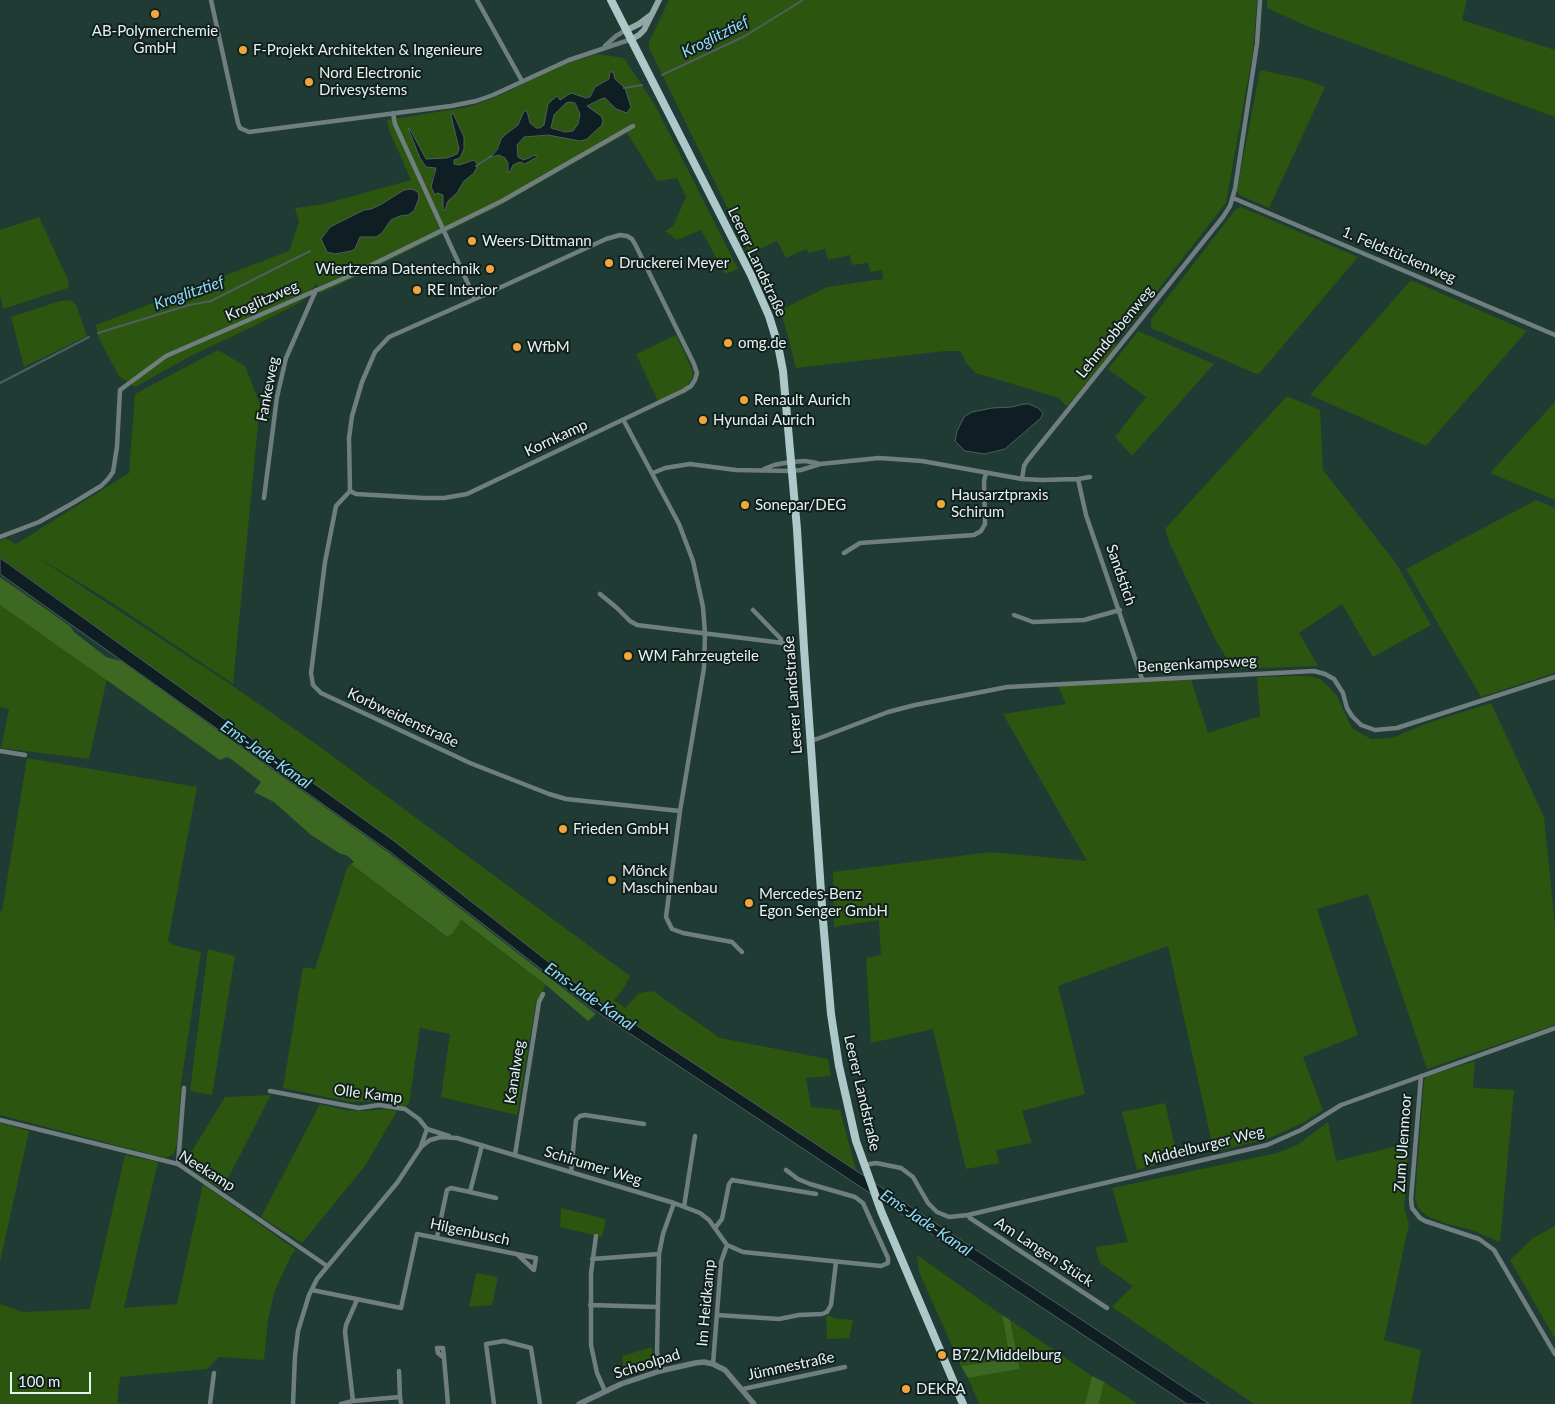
<!DOCTYPE html>
<meta charset="utf-8">
<style>
body{margin:0}
#map{position:relative;width:1555px;height:1404px;overflow:hidden;background:#1f3b34;font-family:Lato,sans-serif}
canvas{display:block}
.scale{position:absolute;left:10px;top:1372px;width:81px;height:22px;box-sizing:border-box;border:2px solid #e3f3ef;border-top:0;padding-left:6px;font-size:15px;line-height:18px;white-space:nowrap;color:#e3f3ef;-webkit-text-stroke:4px #131f1c;paint-order:stroke}
</style>
<div id="map">
<canvas width="1555" height="1404"></canvas>
<div class="scale">100 m</div>
</div>
<script>
const context = document.querySelector('canvas').getContext('2d');
context.lineJoin = 'round';
function fillPath(path, color) {
  context.fillStyle = color;
  context.fill(path, 'evenodd');
}
function poly(rows) {
  const path = new Path2D();
  for (const r of rows) {
    path.moveTo(r[0], r[1]);
    for (let i = 2; i < r.length; i += 2) path.lineTo(r[i], r[i + 1]);
  }
  return path;
}
function trace(path, color, width, dash) {
  context.strokeStyle = color;
  context.lineWidth = width;
  context.lineCap = dash ? 'butt' : 'round';
  context.setLineDash(dash || []);
  context.stroke(path);
}
function write(font, color, halo, rows, align = 'center') {
  context.font = font + ' Lato,sans-serif';
  context.lineWidth = 4;
  context.setLineDash([]);
  context.textBaseline = 'middle';
  context.strokeStyle = halo;
  context.fillStyle = color;
  for (const [text, x, y, turn = 0] of rows) {
    context.save();
    context.translate(x, y);
    context.rotate((+turn || 0) * Math.PI / 180);
    context.textAlign = isNaN(turn) ? turn : align;
    if (halo) context.strokeText(text, 0, 0);
    context.fillText(text, 0, 0);
    context.restore();
  }
}
const green = poly([
 [669,0,1257,0,1253,52,1226,203,1125,332,1118,331,1115,336,1116,344,1115,348,1068,405,1066,406,1059,398,976,373,967,364,960,351,945,351,796,368,788,336,780,310,827,287,883,279,882,270,870,272,868,263,852,265,850,255,828,260,825,249,809,253,806,249,786,258,777,241,750,254,649,48,649,42],
 [1267,0,1467,0,1462,20,1555,50,1555,117,1309,27,1267,8],
 [597,54,624,58,655,105,738,269,725,274,701,230,677,240,665,231,673,226,686,197,677,178,657,181,627,133,495,208,341,284,320,293,316,283,308,296,297,304,256,325,191,356,135,387,119,376,99,339,96,325,289,251,299,222,295,208,324,204,411,180,389,130,387,120,468,107,496,97,564,64],
 [610,72,613,72,615,79,625,88,610,104,605,98,601,99,587,107,593,111,590,135,586,139,580,141,548,135,524,137,517,145,518,157,523,160,529,158,535,155,525,164,520,162,513,165,510,172,508,172,508,163,505,158,499,155,492,156,506,134,518,125,523,113,527,111,530,123,536,128,540,128,544,126,545,120,557,96,560,100,566,97,591,97,595,87,609,79],
 [451,115,464,149,454,160,454,164,459,165,474,160,474,173,464,181,457,193,448,201,443,210,443,195,437,193,436,195,432,177,436,168,420,158,411,131,426,159,447,158,453,156,457,154,459,149],
 [418,192,419,198,414,211,408,215,400,216,391,220,387,226,372,238,360,237,355,249,342,254,330,227,364,210,371,209,380,205,384,202],
 [1260,70,1307,80,1325,87,1269,208,1239,195,1237,190],
 [570,102,575,103,579,109,580,115,578,124,573,131,565,132,551,128,554,115,566,103],
 [1241,207,1358,257,1259,374,1254,373,1151,328,1151,319,1235,210],
 [39,217,69,282,68,288,3,309,0,295,0,230],
 [1411,280,1527,331,1426,446,1310,395],
 [70,300,76,305,87,336,24,367,11,317,60,301],
 [1138,331,1214,364,1132,456,1115,437,1146,397,1108,369],
 [676,335,692,369,693,375,691,381,686,387,658,401,636,354],
 [218,350,245,366,260,404,233,684,108,600,31,553,230,684,312,741,630,976,622,991,614,1000,625,1008,639,993,653,991,720,1038,828,1059,831,1076,806,1078,811,1107,840,1110,856,1170,592,996,394,841,0,557,0,541,5,538,16,544,129,473,135,394],
 [1287,396,1320,410,1323,470,1396,563,1431,625,1373,657,1342,604,1299,633,1318,666,1233,669,1214,637,1170,544,1165,529],
 [1555,402,1555,500,1490,473],
 [1536,500,1555,508,1555,673,1481,697,1406,569],
 [0,605,107,679,89,759,1,748,9,709,0,707],
 [1295,676,1308,676,1320,679,1329,687,1337,696,1352,728,1371,739,1392,738,1428,723,1491,703,1544,817,1555,925,1555,1025,1427,1069,1368,894,1317,909,1358,1035,1303,1057,1323,1110,1303,1123,1267,1139,1214,1152,1168,946,1058,986,1085,1094,1022,1111,1032,1143,996,1150,999,1163,966,1169,933,1029,871,1043,866,958,881,955,879,920,834,927,833,872,991,852,1087,861,1003,714,1066,704,1058,686,1191,679,1208,733,1260,716,1257,677],
 [27,758,197,787,168,941,173,945,201,952,181,1084,177,1142,174,1154,165,1158,0,1115,0,911,2,911],
 [351,864,446,937,453,933,460,920,546,985,536,1003,517,1115,441,1097,450,1034,420,1028,409,1104,404,1107,390,1101,350,1102,283,1088,303,967,315,969,347,868],
 [208,949,235,956,212,1095,190,1091],
 [1475,1061,1473,1088,1514,1090,1500,1242,1472,1230,1447,1224,1427,1216,1418,1208,1415,1198,1424,1080,1427,1076],
 [271,1095,222,1190,184,1164,225,1097],
 [1165,1103,1178,1159,1137,1170,1122,1112],
 [320,1104,345,1110,361,1111,385,1109,397,1111,365,1166,302,1243,261,1217],
 [1328,1122,1336,1161,1409,1143,1404,1208,1409,1224,1384,1340,1421,1350,1411,1404,1254,1404,1112,1307,1133,1286,1100,1263,1095,1247,1128,1242,1112,1188,1277,1153,1297,1145],
 [0,1123,29,1131,0,1262],
 [125,1155,158,1162,124,1308,177,1304,203,1184,296,1250,291,1256,275,1290,268,1320,264,1360,219,1357,207,1369,120,1377,117,1403,130,1404,0,1404,0,1304,23,1312,90,1309],
 [561,1208,606,1219,602,1237,560,1227],
 [1555,1226,1555,1339,1510,1260,1533,1238],
 [917,1255,1002,1315,1010,1360,961,1366,919,1272],
 [476,1273,498,1277,492,1305,469,1307],
 [829,1315,834,1318,853,1320,849,1338,827,1339,826,1317],
 [1010,1320,1092,1376,1085,1404,979,1404,968,1378,1020,1369],
 [652,1347,653,1367,624,1376,622,1356],
 [1104,1382,1138,1404,1099,1404]
]);
const forest = poly([
 [0,577,70,626,74,632,106,657,121,661,389,853,596,1014,588,1021,546,985,461,920,453,933,447,937,351,864,354,862,348,856,339,853,311,835,274,802,254,792,261,782,231,759,227,757,220,760,0,605],
 [1002,1315,1010,1320,1020,1369,968,1378,961,1366,1010,1359],
 [1092,1376,1104,1382,1099,1404,1085,1404]
]);
const water = poly([
 [610,72,613,72,615,79,625,88,631,107,627,113,616,109,605,98,601,99,587,106,601,116,603,120,602,125,587,139,580,141,548,135,524,137,517,145,518,157,523,160,529,158,535,155,537,157,525,164,520,162,513,165,510,172,508,172,508,163,505,158,499,155,491,157,497,150,501,139,506,134,518,125,524,111,527,111,530,123,536,128,540,128,544,125,548,104,552,100,557,96,560,100,571,93,586,98,590,97,595,87,609,79,610,72],
 [570,102,575,103,580,114,578,124,573,131,565,132,551,128,554,115,566,103,570,102],
 [453,113,464,137,464,149,460,158,454,160,454,164,459,165,474,160,478,165,474,173,464,181,457,193,448,201,445,210,443,210,443,195,437,193,435,195,431,187,436,168,426,167,420,158,408,128,411,131,426,159,447,158,457,154,459,149,451,115,453,113],
 [412,189,418,192,419,198,414,211,408,215,400,216,391,220,382,233,376,237,360,237,355,249,351,251,335,254,327,252,321,239,330,227,364,210,371,209,380,205,404,190,412,189],
 [1024,404,1029,404,1038,408,1043,413,1041,418,1005,449,985,454,965,451,955,441,957,431,964,417,972,412,992,408,1012,407,1024,404],
 [0,558,394,841,592,996,1209,1404,1187,1404,590,1007,390,852,0,574,0,558]
]);
const stream = poly([
 [662,75,745,36,803,0],
 [624,88,642,85],
 [476,166,491,156],
 [98,333,189,305,211,301,310,251],
 [0,383,89,337]
]);
const minor = poly([
 [211,0,238,123,240,128,249,132,451,106,476,101,493,95,569,60,632,39],
 [477,0,522,81],
 [605,46,616,36,626,30],
 [393,113,395,124,475,299,606,239,620,235,627,236,632,239,636,246,694,364,697,373,695,380,691,386,683,391,467,494,444,498,424,498,356,494,350,491,349,438,352,416,362,382,375,352,389,337,475,299],
 [1233,198,1555,335],
 [624,421,679,524,693,561,703,607,705,633,704,668,680,811,666,917,672,929,683,933,732,942,742,952],
 [764,469,774,465,790,462,805,461,817,463],
 [653,473,665,468,690,464,736,470,791,471,801,470,820,464,879,458,922,461,1022,479,1042,480,1078,479,1090,477],
 [1022,479,1024,466,1027,461,1223,217,1230,206,1235,189,1257,44,1260,0],
 [1078,479,1086,515,1142,679],
 [350,491,336,506,325,562,311,673,313,685,321,693,470,763,549,794,566,799,680,811],
 [264,498,277,397,286,358,316,290],
 [0,537,39,522,73,503,101,486,108,479,113,472,117,447,120,390,166,356,347,277,502,201,633,126],
 [844,553,860,543,974,535,981,531,985,524,984,481,986,473],
 [600,594,617,608,630,621,637,625,791,644],
 [753,610,781,639,780,643],
 [1014,615,1033,622,1084,620,1120,610],
 [811,740,817,739,888,712,915,705,1007,687,1314,671,1325,674,1334,679,1343,693,1347,708,1352,716,1361,725,1375,730,1397,728,1555,677],
 [0,751,25,755],
 [1421,1076,1411,1199,1412,1208,1420,1218,1425,1221,1479,1239,1494,1250,1555,1354],
 [270,1091,359,1108,379,1105,405,1109,419,1119,427,1129,449,1136],
 [0,1120,178,1164,327,1266],
 [421,1146,427,1129],
 [515,1155,539,1002,543,994],
 [178,1164,184,1088],
 [864,1165,876,1163,901,1168,913,1177,928,1203,937,1212,949,1217,968,1215,1267,1145,1301,1130,1341,1105,1555,1028],
 [571,1172,576,1120,580,1116,585,1115,644,1124],
 [470,1192,496,1198],
 [684,1207,695,1136],
 [968,1215,970,1218,1107,1308],
 [715,1228,722,1219,729,1184,732,1180,816,1194],
 [596,1236,591,1273,591,1345,597,1373,605,1391],
 [437,1237,447,1190,451,1188,470,1192,482,1145],
 [592,1259,659,1254],
 [312,1290,401,1308,417,1234,536,1258,534,1270,518,1255],
 [590,1305,657,1307],
 [717,1315,779,1319,799,1315,822,1314,827,1312,831,1305,836,1262],
 [444,1358,438,1353,437,1348,443,1348,444,1358,448,1404],
 [713,1364,721,1262,727,1245],
 [399,1371,400,1397],
 [660,1371,657,1352,659,1254,663,1234,674,1203],
 [743,1389,845,1367],
 [353,1401,345,1332,346,1325,357,1300],
 [210,1404,214,1373],
 [293,1404,295,1356,298,1331,309,1295,317,1279,397,1183,421,1147,430,1140,441,1137,457,1138,674,1203,700,1213,709,1220,727,1245,743,1252,881,1266,888,1263,888,1258,863,1203,855,1197,810,1184,798,1179,786,1170],
 [341,1404,353,1401,400,1397,401,1404],
 [494,1404,486,1344,504,1341,531,1348,540,1404]
]);
const tertiary = poly([
 [579,1404,621,1384,660,1371,695,1363,704,1362,713,1364,725,1370,754,1404]
]);
const secondary = poly([
 [627,30,639,24,651,15],
 [632,39,639,35,644,30,659,0]
]);
const primary = poly([
 [611,0,751,275,769,316,778,345,783,371,797,529,804,648,823,920,831,1014,839,1066,856,1141,881,1211,963,1404]
]);
const markers = [
 [155,14,5,"#efa73d"],
 [243,50,5,"#efa73d"],
 [309,82,5,"#efa73d"],
 [472,241,5,"#efa73d"],
 [609,263,5,"#efa73d"],
 [490,269,5,"#efa73d"],
 [417,290,5,"#efa73d"],
 [728,343,5,"#efa73d"],
 [517,347,5,"#efa73d"],
 [744,400,5,"#efa73d"],
 [703,420,5,"#efa73d"],
 [941,504,5,"#efa73d"],
 [745,505,5,"#efa73d"],
 [628,656,5,"#efa73d"],
 [563,829,5,"#efa73d"],
 [612,880,5,"#efa73d"],
 [749,903,5,"#efa73d"],
 [942,1355,5,"#efa73d"],
 [906,1389,5,"#efa73d"]
];
const poiNames = [
 ["AB-Polymerchemie",155,31,"center"],
 ["GmbH",155,48,"center"],
 ["F-Projekt Architekten & Ingenieure",253,50],
 ["Nord Electronic",319,73],
 ["Drivesystems",319,90],
 ["Weers-Dittmann",482,241],
 ["Druckerei Meyer",619,263],
 ["Wiertzema Datentechnik",480,269,"right"],
 ["RE Interior",427,290],
 ["omg.de",738,343],
 ["WfbM",527,347],
 ["Renault Aurich",754,400],
 ["Hyundai Aurich",713,420],
 ["Hausarztpraxis",951,495],
 ["Schirum",951,512],
 ["Sonepar/DEG",755,505],
 ["WM Fahrzeugteile",638,656],
 ["Frieden GmbH",573,829],
 ["Mönck",622,871],
 ["Maschinenbau",622,888],
 ["Mercedes-Benz",759,894],
 ["Egon Senger GmbH",759,911],
 ["B72/Middelburg",952,1355],
 ["DEKRA",916,1389]
];
const streetNames = [
 ["1. Feldstückenweg",1399,255,23],
 ["Leerer Landstraße",757,262,65],
 ["Kroglitzweg",262,301,-24],
 ["Lehmdobbenweg",1115,332,-51],
 ["Fankeweg",268,389,-79],
 ["Kornkamp",556,438,-25],
 ["Sandstich",1121,575,71],
 ["Bengenkampsweg",1197,664,-3],
 ["Leerer Landstraße",793,695,-94],
 ["Korbweidenstraße",403,718,25],
 ["Kanalweg",515,1072,-81],
 ["Leerer Landstraße",862,1093,77],
 ["Olle Kamp",368,1094,7],
 ["Zum Ulenmoor",1403,1143,-86],
 ["Middelburger Weg",1204,1146,-14],
 ["Schirumer Weg",593,1166,17],
 ["Neekamp",207,1171,32],
 ["Hilgenbusch",470,1232,12],
 ["Am Langen Stück",1044,1252,33],
 ["Im Heidkamp",706,1303,-85],
 ["Schoolpad",647,1364,-17],
 ["Jümmestraße",791,1366,-12]
];
const waterNames = [
 ["Kroglitztief",715,37,-27],
 ["Kroglitztief",189,293,-19],
 ["Ems-Jade-Kanal",266,755,35],
 ["Ems-Jade-Kanal",590,997,35],
 ["Ems-Jade-Kanal",926,1223,34]
];
fillPath(green, '#2c550f');
fillPath(forest, '#3d6821');
fillPath(water, '#0f1e22');
trace(water, '#4f5e60', 1);
trace(stream, '#4f5e60', 2);
trace(minor, '#717e7f', 4.5);
trace(tertiary, '#717e7f', 5.5);
trace(secondary, '#92a8a8', 6);
trace(primary, '#acc8c8', 8);
for (const [x, y, r, color] of markers) {
  const dot = new Path2D();
  dot.arc(x, y, r, 0, 2 * Math.PI);
  context.fillStyle = color;
  context.fill(dot);
  trace(dot, '#131f1c', 2);
}
write('15px', '#e3f3ef', '#131f1c', poiNames, 'left');
write('15px', '#e3f3ef', '#131f1c', streetNames);
write('italic 16px', '#8fdef7', '#131f1c', waterNames);
</script>
